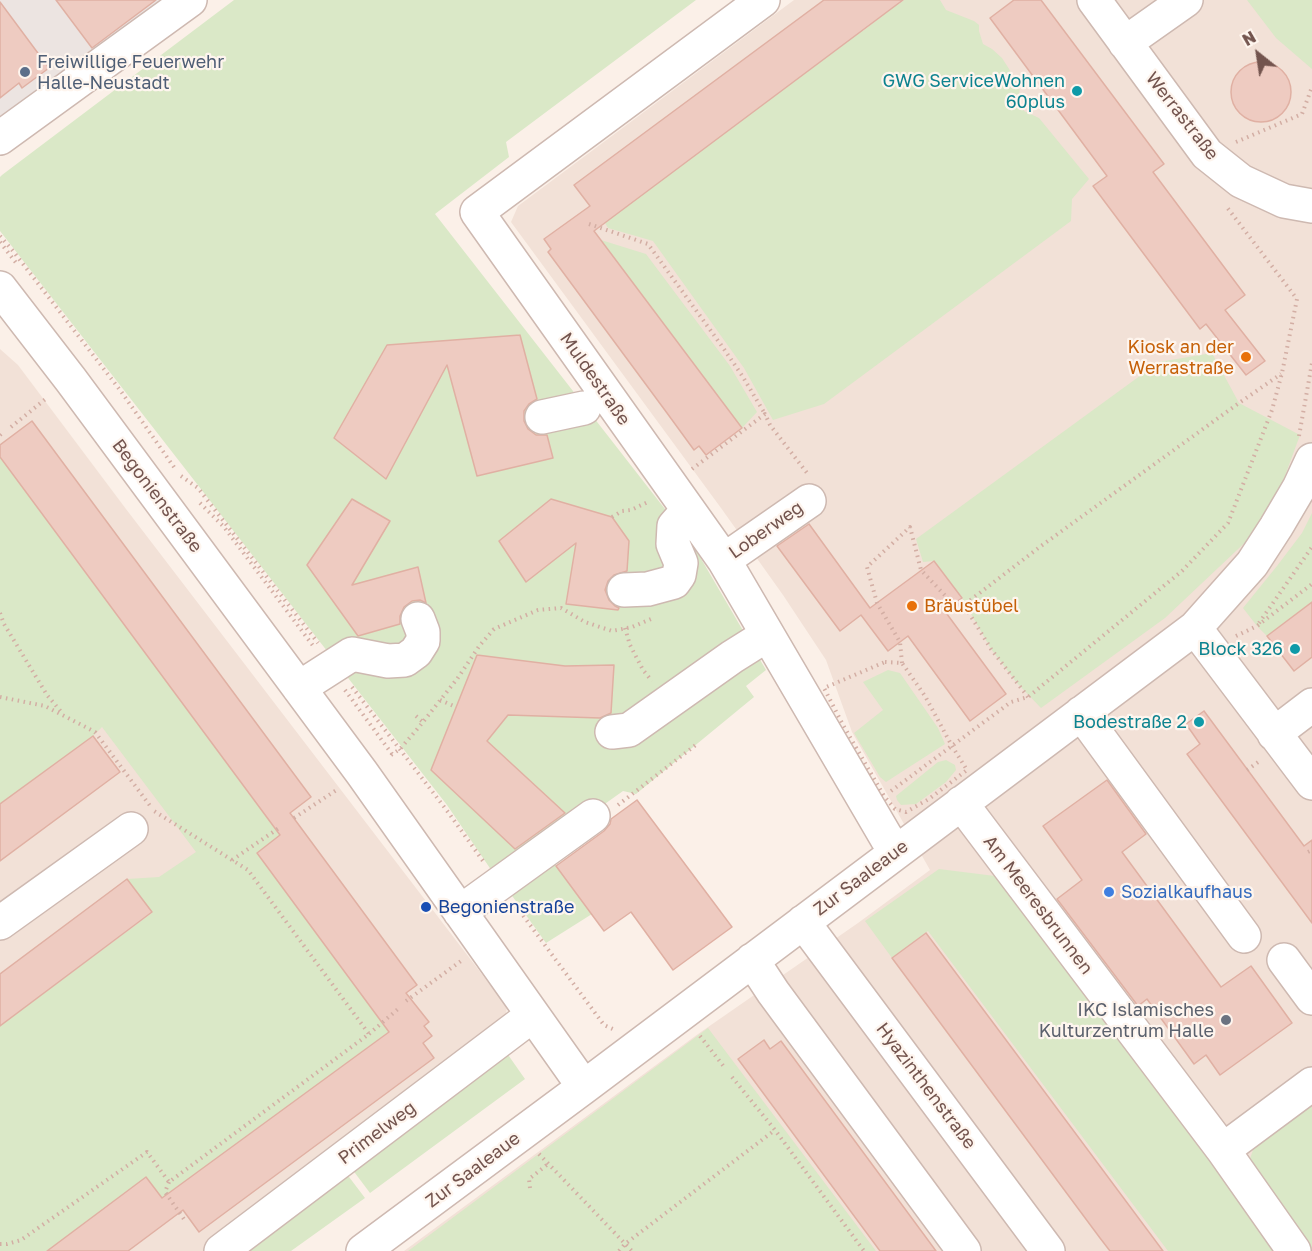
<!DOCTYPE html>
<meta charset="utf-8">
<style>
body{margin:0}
#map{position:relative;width:1312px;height:1251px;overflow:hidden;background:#fbf0e8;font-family:"Golos Text",sans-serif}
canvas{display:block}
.north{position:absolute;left:1228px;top:24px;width:60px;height:60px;-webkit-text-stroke:4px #fef5ee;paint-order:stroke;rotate:330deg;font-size:16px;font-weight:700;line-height:24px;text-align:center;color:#73544e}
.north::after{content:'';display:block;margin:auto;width:21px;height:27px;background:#73544e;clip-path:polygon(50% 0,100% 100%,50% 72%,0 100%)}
</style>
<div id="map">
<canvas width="1312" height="1251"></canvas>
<div class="north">N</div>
</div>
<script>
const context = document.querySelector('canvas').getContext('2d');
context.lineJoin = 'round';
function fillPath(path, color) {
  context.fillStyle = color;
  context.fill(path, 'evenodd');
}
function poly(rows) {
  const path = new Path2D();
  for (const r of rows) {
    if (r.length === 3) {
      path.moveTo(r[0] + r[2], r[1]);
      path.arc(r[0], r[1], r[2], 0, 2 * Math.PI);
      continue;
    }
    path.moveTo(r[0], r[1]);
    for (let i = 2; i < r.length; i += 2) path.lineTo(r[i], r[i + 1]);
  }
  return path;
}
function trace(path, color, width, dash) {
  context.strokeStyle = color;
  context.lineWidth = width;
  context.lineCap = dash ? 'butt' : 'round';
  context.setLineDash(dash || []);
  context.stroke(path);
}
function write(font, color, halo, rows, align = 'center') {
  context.font = font + ' "Golos Text",sans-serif';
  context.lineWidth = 4.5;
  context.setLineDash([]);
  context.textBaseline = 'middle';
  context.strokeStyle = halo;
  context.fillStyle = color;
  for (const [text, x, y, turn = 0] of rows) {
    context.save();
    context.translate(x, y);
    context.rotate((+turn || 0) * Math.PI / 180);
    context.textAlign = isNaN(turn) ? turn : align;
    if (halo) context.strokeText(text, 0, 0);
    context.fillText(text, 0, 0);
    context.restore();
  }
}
const residential = poly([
 [794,0,1312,0,1312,1251,404,1251,698,1034,858,923,930,870,852,732,826,660,783,595,721,508,511,222,518,206],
 [0,349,18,365,126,509,507,1007,505,1020,221,1251,0,1251]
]);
const industrial = poly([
 [0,0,173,0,0,126]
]);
const green = poly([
 [234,0,696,0,506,142,509,157,435,214,693,545,766,670,746,686,754,697,636,794,623,791,498,880,447,805,0,231,0,177,2,175],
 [895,0,899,4,904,0,940,0,946,10,974,21,979,25,979,31,983,44,992,49,1002,58,1020,86,1019,96,1024,111,1039,118,1089,179,1072,199,1071,221,824,404,773,420,744,368,653,241,608,228,604,221,612,217,846,43,859,27,863,31,883,15],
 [1247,0,1312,0,1312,69,1276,38],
 [601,240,646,254,730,366,757,412,742,428],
 [1212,353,1239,403,1300,435,1279,492,1254,534,1165,618,1041,708,1017,683,991,649,962,598,934,561,923,562,916,539,1159,362],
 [0,457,273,825,283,833,257,853,406,1019,162,1199,47,1251,0,1251,0,1026,152,913,127,879,159,877,196,852,102,727,93,736,0,804],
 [1312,513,1312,602,1267,636,1257,626,1243,608,1277,566,1302,533],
 [888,670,900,673,938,728,945,744,886,782,880,777,854,733,883,710,863,682],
 [946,760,955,765,956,770,946,782,916,804,901,805,897,800,896,796,938,762],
 [553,861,592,914,546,943,505,886],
 [939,869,995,876,1287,1251,1168,1251,928,931,892,958,865,921],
 [708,1028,876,1251,408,1251],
 [504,1049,525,1079,370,1193,349,1165],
 [1312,1096,1312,1251,1307,1251,1247,1167,1258,1136],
 [343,1169,365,1198,291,1251,233,1251]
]);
const building = poly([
 [56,0,156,0,92,48,56,0],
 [824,0,903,0,594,231,742,428,706,455,699,446,694,450,667,413,548,252,551,249,544,239,590,206,574,185,824,0],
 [1014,0,1041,0,1164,164,1153,172,1245,295,1225,310,1265,361,1246,375,1206,324,1200,329,1093,186,1107,176,990,18,1014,0],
 [0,2,49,68,22,88,19,83,0,98,0,2],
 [1261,92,30],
 [520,335,537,399,529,404,524,411,524,421,528,429,536,435,547,435,553,458,477,476,447,365,386,479,334,438,387,345,520,335],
 [32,421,311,797,290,813,417,985,406,993,429,1022,424,1026,432,1036,423,1043,434,1058,199,1232,183,1210,128,1251,47,1251,146,1177,162,1198,389,1032,257,853,280,835,0,457,0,445,32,421],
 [352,499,390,521,352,585,418,567,426,603,420,600,412,601,404,607,400,616,400,624,358,636,307,565,352,499],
 [551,499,612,517,629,541,627,571,614,575,608,581,605,590,609,600,615,606,619,608,618,610,566,604,576,543,526,582,499,541,551,499],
 [809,524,870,608,934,561,962,598,944,610,1006,694,970,721,908,636,888,651,861,615,840,631,777,546,809,524],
 [1312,602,1312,657,1294,671,1267,636,1312,602],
 [477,655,565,666,614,665,611,713,600,718,508,715,487,741,565,813,515,849,431,770,477,655],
 [1204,711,1304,846,1312,840,1312,923,1187,754,1200,744,1186,724,1204,711],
 [93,736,120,772,0,861,0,804,93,736],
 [1107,780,1146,834,1122,852,1221,987,1251,966,1292,1023,1220,1075,1206,1055,1194,1064,1147,999,1138,1006,1057,899,1082,880,1043,826,1107,780],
 [637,800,732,927,673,970,631,912,604,931,556,866,604,831,610,824,611,819,637,800],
 [127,879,152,912,0,1026,0,974,127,879],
 [926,933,1006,1040,1163,1251,1110,1251,1100,1238,892,958,926,933],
 [764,1040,770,1049,781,1041,936,1251,880,1251,738,1059,764,1040]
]);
const path = poly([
 [1236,142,1302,114,1312,87],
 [589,224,648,244,724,349,743,377,765,414],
 [0,236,13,251,120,390,176,470],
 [0,242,17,264],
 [11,427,48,397],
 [0,435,3,432],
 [1299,436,1312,363],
 [692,469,765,414,770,425,807,473],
 [181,476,198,488,318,643],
 [200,503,224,527,314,647],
 [612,517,622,511,631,510,648,502],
 [0,613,4,624,47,695,63,714],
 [1259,623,1312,547],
 [625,628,630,645,643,670,652,681],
 [1236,636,1257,626,1312,584],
 [885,662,902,663,925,696,952,746,967,770,929,799,906,812,895,809,884,796,843,725,824,688,885,662],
 [902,663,900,642,877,603,867,567,910,527,921,570,953,604,964,605],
 [352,687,448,812,483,861],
 [345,690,392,754],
 [0,697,45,706,95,732,151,807],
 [1028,697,991,649,964,605,1041,546,1239,403,1281,374],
 [440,700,456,707],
 [416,716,423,722],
 [391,755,400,749,419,727,457,679,480,645,494,629,538,610,561,608,585,622,612,631,632,627,651,619],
 [1247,770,1261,760],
 [891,791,1011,702,1028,697,1182,571,1228,523,1272,410,1282,373,1297,299,1226,206],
 [618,805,697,744],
 [294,818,338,789],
 [1308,852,1312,850],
 [232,860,279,828],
 [516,906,604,1025,615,1030],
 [406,1001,461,961],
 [369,1034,398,1009],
 [700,1036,725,1068],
 [732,1077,775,1130,864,1251],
 [539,1154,632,1251],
 [169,1182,165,1192,186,1222],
 [530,1188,529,1179,548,1164],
 [0,1244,7,1244,21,1240,147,1152,169,1182,369,1034,248,870,154,811],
 [619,1251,625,1244,775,1130]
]);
const minor = poly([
 [763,0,477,212,724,560,886,837,896,852],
 [1094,0,1207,154,1241,181,1284,201,1312,206],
 [1125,43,1186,0],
 [0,138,190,0],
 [0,288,71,380,362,773,584,1087],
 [542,417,584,408],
 [724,560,809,501],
 [624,590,648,589,674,582,679,575,681,563,673,544,674,526,688,510],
 [1195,628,1312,783],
 [299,688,352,654,388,661,405,660,416,652,423,641,423,632,418,619],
 [1081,713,1244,936],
 [612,732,629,730,732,657,767,635],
 [1274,734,1312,705],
 [961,803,1223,1150,1294,1251],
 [460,912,593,816],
 [803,922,1048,1251],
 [0,923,131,829],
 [752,960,773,992,964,1251],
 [1284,960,1312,998],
 [1223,1150,1312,1084],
 [221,1251,533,1015],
 [363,1251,584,1087,1195,628,1252,564,1276,527,1299,488,1312,460]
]);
const markers = [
 [25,72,6,"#5c6f8a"],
 [1077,91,6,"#0f9aa8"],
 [1246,357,6,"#e8710a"],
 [912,606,6,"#e8710a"],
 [1295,649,6,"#0f9aa8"],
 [1199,722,6,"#0f9aa8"],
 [1109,892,6,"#3f7fe0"],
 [426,907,6,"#1a4fb4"],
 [1226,1020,6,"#6b7280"]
];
const serviceNames = [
 ["Freiwillige Feuerwehr",37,62],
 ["Halle-Neustadt",37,83]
];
const cultureNames = [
 ["GWG ServiceWohnen",1065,81],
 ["60plus",1065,102],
 ["Block 326",1283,649],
 ["Bodestraße 2",1187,722]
];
const streetNames = [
 ["Werrastraße",1182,116,52],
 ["Muldestraße",595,379,55],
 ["Begonienstraße",157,496,53],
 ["Loberweg",766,530,-35],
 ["Zur Saaleaue",861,878,-37],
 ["Am Meeresbrunnen",1038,905,53],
 ["Hyazinthenstraße",926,1086,53],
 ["Primelweg",377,1133,-37],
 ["Zur Saaleaue",473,1170,-37]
];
const foodNames = [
 ["Kiosk an der",1234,347],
 ["Werrastraße",1234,368],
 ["Bräustübel",924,606,"left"]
];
const shopNames = [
 ["Sozialkaufhaus",1121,892]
];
const transitNames = [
 ["Begonienstraße",438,907]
];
const worshipNames = [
 ["IKC Islamisches",1214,1010],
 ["Kulturzentrum Halle",1214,1031]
];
fillPath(residential, '#f2e1d7');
fillPath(industrial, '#ece4e1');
fillPath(green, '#dae8c7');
fillPath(building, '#eecbc1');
trace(building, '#e0b0a3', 1.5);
trace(minor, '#ceb9b1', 36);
trace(path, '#d3aea4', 4, [1.5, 4.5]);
trace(minor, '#fff', 33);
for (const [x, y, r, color] of markers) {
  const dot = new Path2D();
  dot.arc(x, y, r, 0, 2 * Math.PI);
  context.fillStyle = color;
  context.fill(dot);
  trace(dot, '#fef5ee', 2);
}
write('18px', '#4e5e75', '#fef5ee', serviceNames, 'left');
write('18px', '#0d838f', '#fef5ee', cultureNames, 'right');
write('18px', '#73544e', '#fef5ee', streetNames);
write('18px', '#c56008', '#fef5ee', foodNames, 'right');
write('18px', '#366cbe', '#fef5ee', shopNames, 'left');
write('18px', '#164399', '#fef5ee', transitNames, 'left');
write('18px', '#5b616d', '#fef5ee', worshipNames, 'right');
</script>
